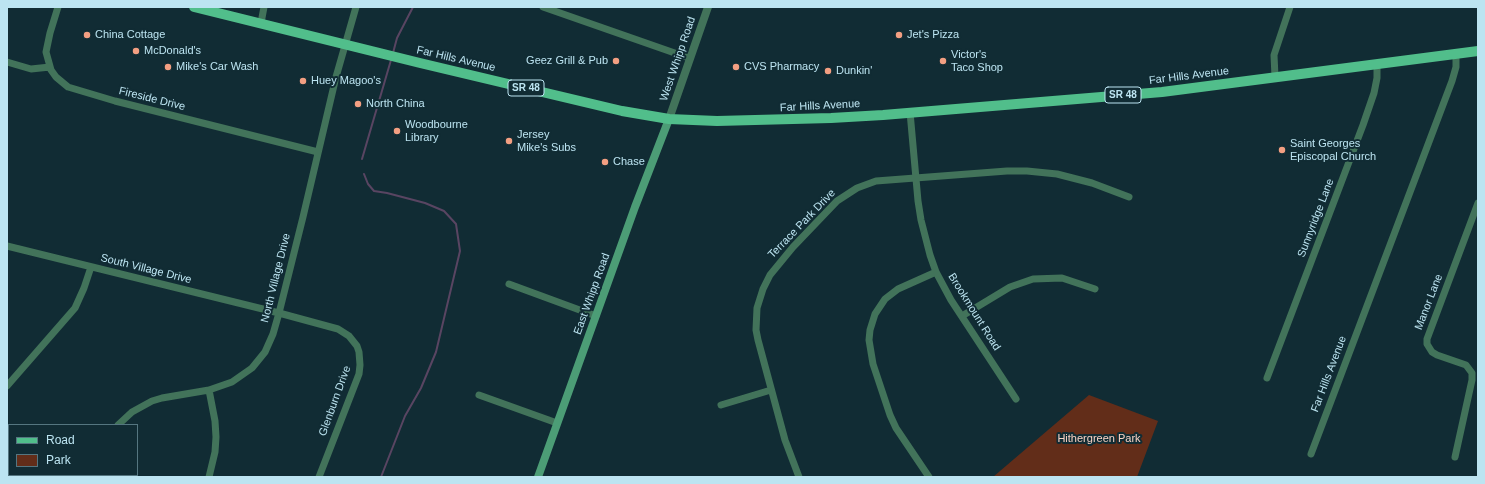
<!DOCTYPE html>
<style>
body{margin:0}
#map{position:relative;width:1485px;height:484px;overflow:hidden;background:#112c34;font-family:Helvetica,sans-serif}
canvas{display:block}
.frame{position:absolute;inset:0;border:8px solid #bce4f1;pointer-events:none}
.legend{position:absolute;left:8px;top:424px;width:130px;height:52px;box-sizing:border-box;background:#112c34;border:1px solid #557680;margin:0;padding:5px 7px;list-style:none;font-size:12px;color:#bce4f1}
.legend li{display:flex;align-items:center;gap:8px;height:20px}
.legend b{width:20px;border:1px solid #557680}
</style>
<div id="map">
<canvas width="1485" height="484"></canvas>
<div class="frame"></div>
<ul class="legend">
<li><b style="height:5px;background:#51be8b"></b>Road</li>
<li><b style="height:11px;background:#622d19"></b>Park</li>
</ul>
</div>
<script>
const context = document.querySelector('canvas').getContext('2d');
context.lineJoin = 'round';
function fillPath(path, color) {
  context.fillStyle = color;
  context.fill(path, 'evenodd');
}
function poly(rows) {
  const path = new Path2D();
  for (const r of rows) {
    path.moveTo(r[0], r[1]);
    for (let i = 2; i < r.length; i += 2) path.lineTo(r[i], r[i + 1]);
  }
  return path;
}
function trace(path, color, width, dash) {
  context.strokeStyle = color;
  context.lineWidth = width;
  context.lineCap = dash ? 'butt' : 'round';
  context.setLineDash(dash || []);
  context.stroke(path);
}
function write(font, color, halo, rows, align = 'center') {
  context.font = font + ' Helvetica,sans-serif';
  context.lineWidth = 4;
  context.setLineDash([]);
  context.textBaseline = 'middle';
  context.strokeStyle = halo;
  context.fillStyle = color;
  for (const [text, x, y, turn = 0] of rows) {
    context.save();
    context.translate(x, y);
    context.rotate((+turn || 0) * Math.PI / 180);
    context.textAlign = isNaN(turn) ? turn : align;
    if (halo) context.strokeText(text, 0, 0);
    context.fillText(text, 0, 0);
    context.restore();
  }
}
const green = poly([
 [1089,395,1158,421,1137,477,993,477]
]);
const stream = poly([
 [393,53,397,38,413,7],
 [362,159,391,60],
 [364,174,368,184,374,191,387,193,425,203,444,211,456,224,460,251,436,352,421,388,405,416,381,477]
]);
const minor = poly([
 [58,7,50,33,46,52,51,70,56,77,68,87,115,101,318,152],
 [543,7,689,58],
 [261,23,264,7],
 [7,62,31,69,50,67],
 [1275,77,1274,55,1290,7],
 [910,112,918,201,921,220,930,255,936,272,951,300,1016,399],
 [7,246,279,313,338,329,349,336,357,346,359,352,360,365,359,374,319,477],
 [509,284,596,316],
 [962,316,1010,287,1033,279,1062,278,1095,289],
 [1267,378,1363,125,1374,93,1377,78,1377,64],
 [7,386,75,308,84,288,91,267],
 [479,395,557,423],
 [721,405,771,390],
 [118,425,132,412,152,401,162,398,209,390,232,382,252,368,265,352,273,334,279,313,303,217,336,77,356,7],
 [1311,454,1452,81,1456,67,1456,54],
 [1455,457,1472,380,1472,373,1466,365,1437,355,1432,352,1427,344,1427,339,1478,203],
 [73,477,75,475],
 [209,477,215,452,216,437,215,421,209,390],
 [799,477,785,440,758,340,756,330,757,308,763,289,770,275,793,247,837,201,857,188,876,181,1007,171,1027,171,1057,174,1092,183,1129,197],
 [929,477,896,428,890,415,873,364,869,340,870,330,875,314,885,299,898,289,936,272]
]);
const tertiary = poly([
 [669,119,708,7]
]);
const secondary = poly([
 [538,477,635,207,669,119]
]);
const primary = poly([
 [194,7,420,63,622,111,669,119,717,121,831,118,883,115,1162,92,1478,51]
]);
const markers = [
 [87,35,4,"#f39f82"],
 [899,35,4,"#f39f82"],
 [136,51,4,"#f39f82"],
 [616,61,4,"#f39f82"],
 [943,61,4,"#f39f82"],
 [168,67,4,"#f39f82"],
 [736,67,4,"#f39f82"],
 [828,71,4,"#f39f82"],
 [303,81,4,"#f39f82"],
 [358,104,4,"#f39f82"],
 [397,131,4,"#f39f82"],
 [509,141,4,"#f39f82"],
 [1282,150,4,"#f39f82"],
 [605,162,4,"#f39f82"]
];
const shields = [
 [526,88,36],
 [1123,95,36]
];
const shieldNames = [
 ["SR 48",526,88],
 ["SR 48",1123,95]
];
const poiNames = [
 ["China Cottage",95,35],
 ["Jet's Pizza",907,35],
 ["McDonald's",144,51],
 ["Victor's",951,55],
 ["Taco Shop",951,68],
 ["Geez Grill & Pub",608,61,"right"],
 ["Mike's Car Wash",176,67],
 ["CVS Pharmacy",744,67],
 ["Dunkin'",836,71],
 ["Huey Magoo's",311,81],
 ["North China",366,104],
 ["Woodbourne",405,125],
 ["Library",405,138],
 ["Jersey",517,135],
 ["Mike's Subs",517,148],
 ["Saint Georges",1290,144],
 ["Episcopal Church",1290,157],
 ["Chase",613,162]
];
const streetNames = [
 ["Far Hills Avenue",456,59,13],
 ["West Whipp Road",678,59,-71],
 ["Far Hills Avenue",1189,76,-7],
 ["Fireside Drive",152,99,14],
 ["Far Hills Avenue",820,106,-3],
 ["Sunnyridge Lane",1316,218,-69],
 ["Terrace Park Drive",802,224,-46],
 ["South Village Drive",146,269,14],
 ["North Village Drive",276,278,-76],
 ["East Whipp Road",592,294,-70],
 ["Manor Lane",1429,302,-69],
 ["Brookmount Road",974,312,58],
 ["Far Hills Avenue",1329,374,-69],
 ["Glenburn Drive",335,401,-70]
];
const parkNames = [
 ["Hithergreen Park",1099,439]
];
fillPath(green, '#622d19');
trace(stream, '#594562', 2);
trace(minor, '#42735a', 7);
trace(tertiary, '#42735a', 8);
trace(secondary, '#4c9d76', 8);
trace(primary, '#51be8b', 10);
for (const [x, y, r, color] of markers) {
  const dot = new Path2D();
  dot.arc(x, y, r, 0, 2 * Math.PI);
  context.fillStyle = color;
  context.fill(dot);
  trace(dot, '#112c34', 1.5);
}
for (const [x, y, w] of shields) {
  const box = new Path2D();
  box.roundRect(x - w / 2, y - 8, w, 16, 3);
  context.fillStyle = '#112c34';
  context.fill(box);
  trace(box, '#bce4f1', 1);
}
write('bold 10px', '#bce4f1', null, shieldNames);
write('11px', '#bce4f1', '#112c34', poiNames, 'left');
write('11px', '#bce4f1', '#112c34', streetNames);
write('11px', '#f9d2c4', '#112c34', parkNames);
</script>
